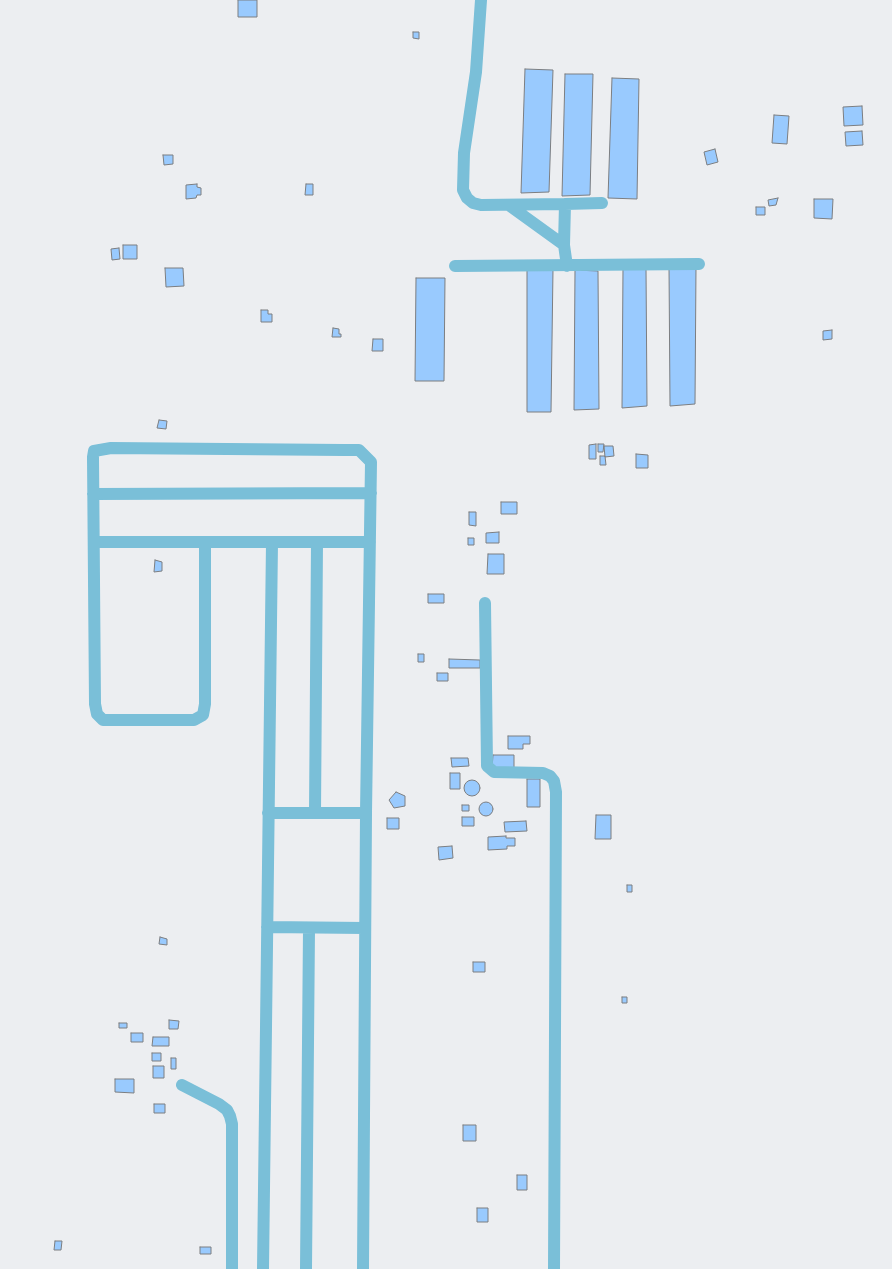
<!DOCTYPE html>
<style>
body{margin:0}
canvas{display:block;background:#eceef1}
</style>
<canvas width="892" height="1269"></canvas>
<script>
const context = document.querySelector('canvas').getContext('2d');
context.lineJoin = 'round';
function fillPath(path, color) {
  context.fillStyle = color;
  context.fill(path, 'evenodd');
}
function poly(rows) {
  const path = new Path2D();
  for (const r of rows) {
    if (r.length === 3) {
      path.moveTo(r[0] + r[2], r[1]);
      path.arc(r[0], r[1], r[2], 0, 2 * Math.PI);
      continue;
    }
    path.moveTo(r[0], r[1]);
    for (let i = 2; i < r.length; i += 2) path.lineTo(r[i], r[i + 1]);
  }
  return path;
}
function trace(path, color, width, dash) {
  context.strokeStyle = color;
  context.lineWidth = width;
  context.lineCap = dash ? 'butt' : 'round';
  context.setLineDash(dash || []);
  context.stroke(path);
}
const building = poly([
 [238,0,257,0,257,17,238,17,238,0],
 [413,32,419,32,419,39,413,38,413,32],
 [525,69,553,70,549,192,521,193,525,69],
 [565,74,593,74,590,195,562,196,565,74],
 [612,78,639,79,637,199,608,198,612,78],
 [862,106,863,125,844,126,843,107,862,106],
 [774,115,789,116,787,144,772,143,774,115],
 [862,131,863,145,846,146,845,132,862,131],
 [715,149,718,162,707,165,704,152,715,149],
 [163,155,173,155,173,164,164,165,163,155],
 [197,184,197,187,201,188,201,195,197,195,196,198,186,199,186,185,197,184],
 [306,184,313,184,313,195,305,195,306,184],
 [778,198,776,205,769,206,768,200,778,198],
 [814,199,833,199,832,219,814,218,814,199],
 [756,207,765,207,765,215,756,215,756,207],
 [123,245,137,245,137,259,123,259,123,245],
 [119,248,120,259,112,260,111,249,119,248],
 [669,265,696,267,695,404,670,406,669,265],
 [165,268,183,268,184,286,166,287,165,268],
 [623,268,646,268,647,406,622,408,623,268],
 [527,269,553,269,551,412,527,412,527,269],
 [575,270,598,271,599,409,574,410,575,270],
 [416,278,445,278,444,381,415,381,416,278],
 [261,310,268,310,268,314,272,314,272,322,261,322,261,310],
 [333,328,339,329,339,334,341,334,341,337,332,337,333,328],
 [832,330,832,339,823,340,823,331,832,330],
 [373,339,383,339,383,351,372,351,373,339],
 [159,420,167,421,166,429,157,428,159,420],
 [596,444,596,459,589,459,589,445,596,444],
 [598,444,604,444,603,452,598,452,598,444],
 [604,446,613,446,614,456,605,457,604,446],
 [636,454,648,455,648,468,636,468,636,454],
 [600,456,605,456,606,465,600,465,600,456],
 [501,502,517,502,517,514,501,514,501,502],
 [469,512,476,512,476,526,469,525,469,512],
 [499,532,499,543,486,543,486,533,499,532],
 [468,538,474,538,474,545,468,545,468,538],
 [488,554,504,554,504,574,487,574,488,554],
 [155,560,162,562,162,571,154,572,155,560],
 [428,594,444,594,444,603,428,603,428,594],
 [418,654,424,654,424,662,418,662,418,654],
 [449,659,480,660,480,668,449,668,449,659],
 [437,673,448,673,448,681,437,681,437,673],
 [508,736,530,736,530,744,523,744,523,749,508,749,508,736],
 [493,755,514,755,514,768,492,768,493,755],
 [451,758,468,758,469,766,452,767,451,758],
 [450,773,460,773,460,789,450,789,450,773],
 [527,779,540,779,540,807,527,807,527,779],
 [472,788,8],
 [396,792,405,796,405,806,394,808,389,800,396,792],
 [486,809,7],
 [462,805,469,805,469,811,462,811,462,805],
 [596,815,611,815,611,839,595,839,596,815],
 [462,817,474,817,474,826,462,826,462,817],
 [387,818,399,818,399,829,387,829,387,818],
 [526,821,527,831,505,832,504,822,526,821],
 [506,836,506,838,515,838,515,846,507,846,507,849,488,850,488,837,506,836],
 [452,846,453,858,439,860,438,847,452,846],
 [627,885,632,885,632,892,627,892,627,885],
 [160,937,167,939,167,945,159,944,160,937],
 [473,962,485,962,485,972,473,972,473,962],
 [622,997,627,997,627,1003,622,1003,622,997],
 [169,1020,179,1021,178,1029,169,1029,169,1020],
 [119,1023,127,1023,127,1028,119,1028,119,1023],
 [131,1033,143,1033,143,1042,131,1042,131,1033],
 [153,1037,169,1037,169,1046,152,1046,153,1037],
 [152,1053,161,1053,161,1061,152,1061,152,1053],
 [171,1058,176,1058,176,1069,171,1069,171,1058],
 [153,1066,164,1066,164,1078,153,1078,153,1066],
 [115,1079,134,1079,134,1093,115,1092,115,1079],
 [154,1104,165,1104,165,1113,154,1113,154,1104],
 [463,1125,476,1125,476,1141,463,1141,463,1125],
 [517,1175,527,1175,527,1190,517,1190,517,1175],
 [477,1208,488,1208,488,1222,477,1222,477,1208],
 [55,1241,62,1241,61,1250,54,1250,55,1241],
 [200,1247,211,1247,211,1254,200,1254,200,1247]
]);
const minor = poly([
 [481,0,476,72,464,153,463,190,467,198,473,203,481,205,565,204,564,245],
 [565,204,602,203],
 [510,206,564,245,567,266],
 [455,266,699,264],
 [93,494,371,493],
 [94,542,370,542],
 [205,542,205,704,203,715,194,720,103,720,97,714,95,704,93,457,94,451,111,448,344,450,359,450,371,462,366,813,363,1269],
 [485,603,487,766,494,772,543,773,550,776,554,781,556,792,554,1269],
 [268,813,366,813],
 [315,813,317,542],
 [267,927,365,928],
 [182,1085,219,1104,227,1110,230,1116,232,1124,232,1269],
 [263,1269,272,542],
 [306,1269,309,929]
]);
fillPath(building, '#99cafe');
trace(building, '#7c7e81', 1);
trace(minor, '#7abfd8', 12);
</script>
